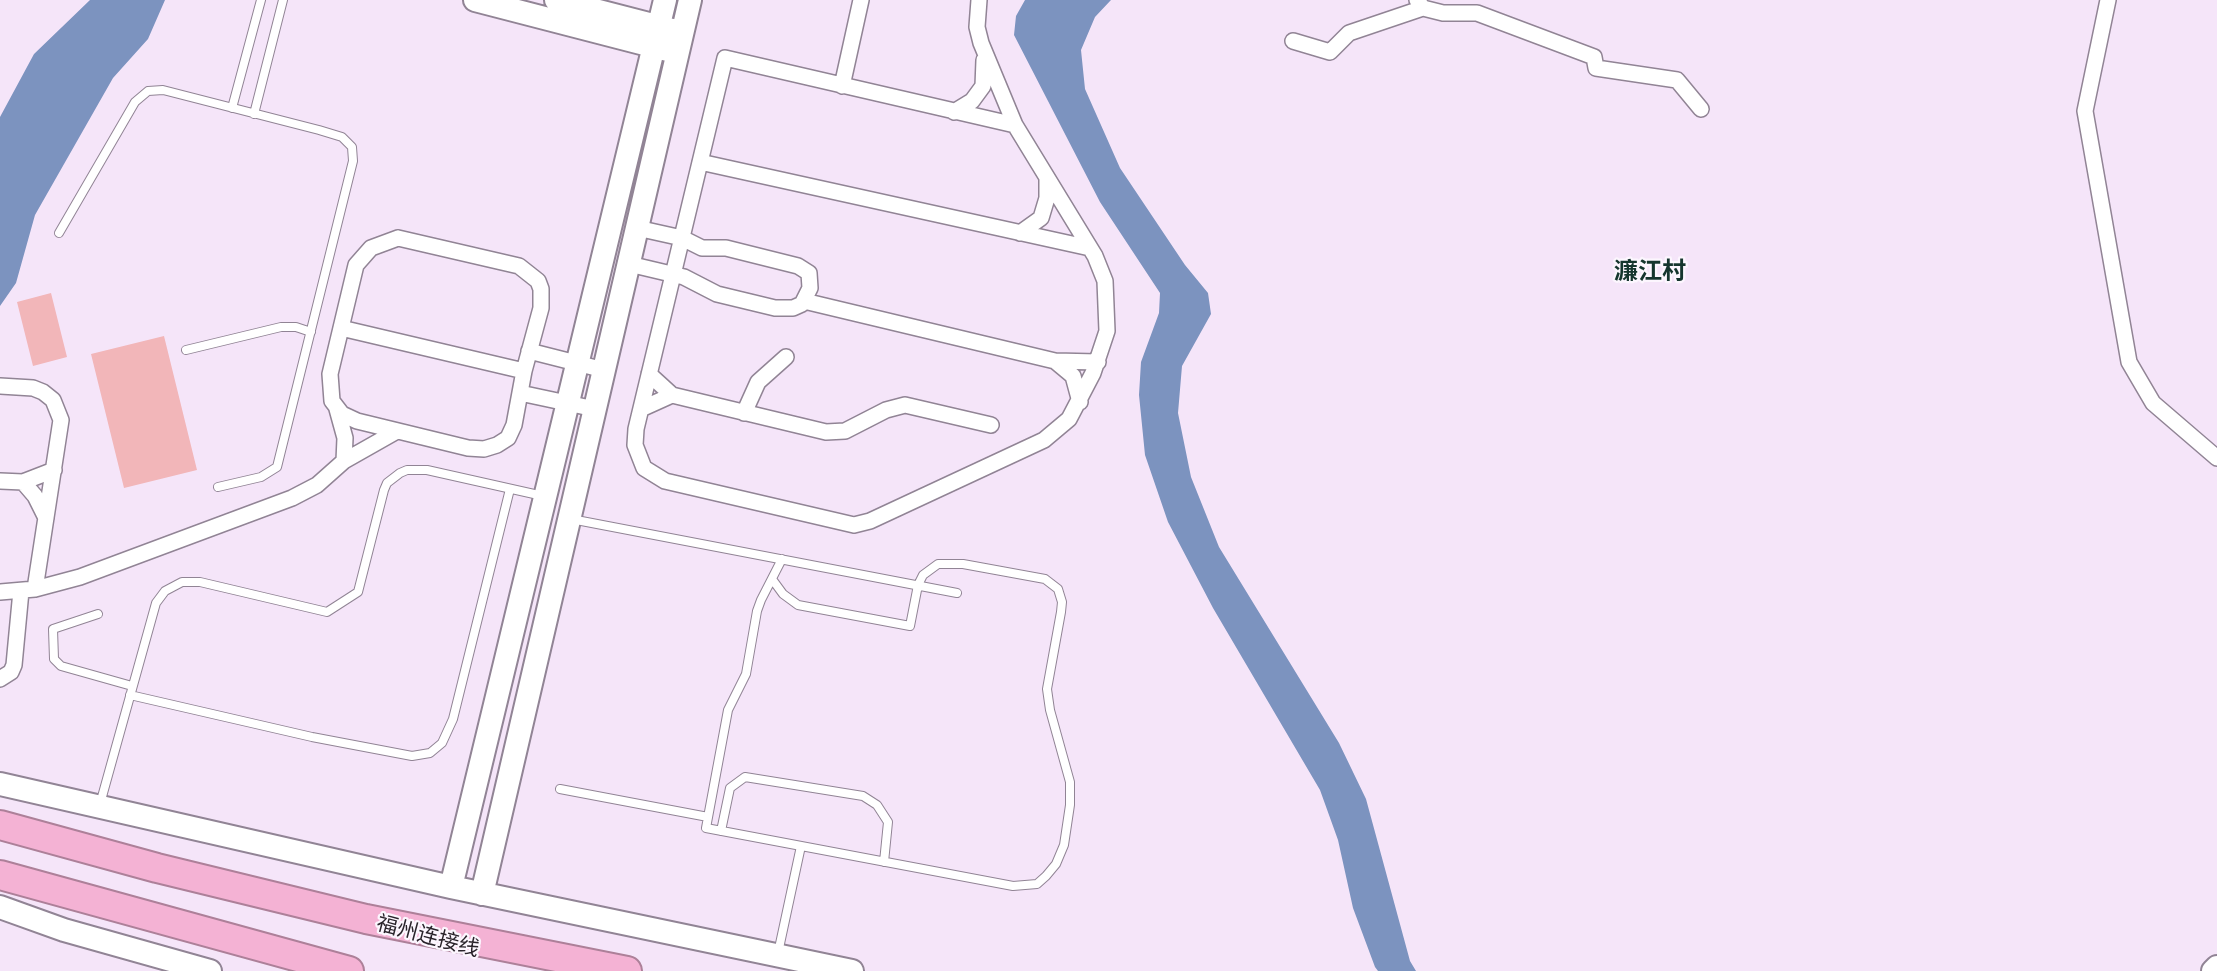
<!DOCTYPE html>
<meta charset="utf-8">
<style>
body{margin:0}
canvas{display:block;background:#f5e5f9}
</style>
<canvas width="2217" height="971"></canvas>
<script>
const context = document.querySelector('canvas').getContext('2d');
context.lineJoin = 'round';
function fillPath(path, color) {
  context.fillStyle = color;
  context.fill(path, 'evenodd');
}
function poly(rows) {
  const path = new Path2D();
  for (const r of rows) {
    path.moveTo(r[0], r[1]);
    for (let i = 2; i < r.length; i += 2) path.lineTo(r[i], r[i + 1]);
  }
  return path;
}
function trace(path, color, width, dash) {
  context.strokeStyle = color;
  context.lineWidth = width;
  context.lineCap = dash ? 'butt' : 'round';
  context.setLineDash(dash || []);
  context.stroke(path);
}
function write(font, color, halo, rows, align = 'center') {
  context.font = font + ' Lato,"Noto Sans SC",sans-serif';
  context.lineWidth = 4.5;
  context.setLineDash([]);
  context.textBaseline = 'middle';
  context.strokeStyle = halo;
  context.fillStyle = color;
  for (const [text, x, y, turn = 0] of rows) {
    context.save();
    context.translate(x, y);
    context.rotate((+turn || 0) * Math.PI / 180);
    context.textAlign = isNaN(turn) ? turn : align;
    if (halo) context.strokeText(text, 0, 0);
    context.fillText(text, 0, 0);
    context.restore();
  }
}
const green = poly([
 [51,293,67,357,33,366,17,302],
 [164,336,197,470,124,488,91,354]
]);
const water = poly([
 [90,0,165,0,148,39,113,78,35,215,16,283,0,306,0,117,34,54],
 [1025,0,1111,0,1095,17,1081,50,1085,89,1120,168,1185,265,1208,293,1211,314,1182,366,1178,413,1191,477,1219,547,1339,743,1366,799,1410,961,1416,971,1378,971,1375,967,1353,908,1338,840,1320,790,1213,608,1168,522,1145,455,1139,395,1141,362,1159,313,1160,293,1100,202,1014,35,1016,16]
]);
const lane = poly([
 [232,108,261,0],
 [254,114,283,0],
 [59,233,135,102,148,91,163,90,319,130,342,137,352,147,353,161,277,467,261,477,218,487],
 [186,350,281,327,296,327,311,332],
 [571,519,957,593],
 [772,579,783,594,798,605,910,626,918,585,923,575,938,564,963,564,1045,579,1058,589,1062,602,1061,612,1047,689,1050,710,1070,782,1070,805,1064,845,1056,864,1046,876,1037,884,1013,886,706,828,728,710,746,674,757,611,761,600,782,559],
 [98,614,53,629,54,659,61,666,132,686],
 [130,695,312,737,412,756,430,753,442,743,453,719,510,489],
 [560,789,708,817],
 [100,804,156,603,165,591,182,582,200,582,327,612,358,592,384,490,387,483,400,473,407,470,427,470,543,496],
 [721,831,730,788,745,777,863,796,877,805,888,822,884,862],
 [778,953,801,846]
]);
const street = poly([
 [979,0,977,27,981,43,1015,125,1095,256,1105,281,1107,331,1093,373,1069,419,1044,440,870,521,854,525,665,481,644,468,635,445,636,429,725,58,1015,125],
 [1417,0,1423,8,1443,13,1477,13,1594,57,1596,68,1677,80,1701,109],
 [2108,0,2085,111,2129,362,2153,403,2217,458],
 [1293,41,1330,52,1349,33,1423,8],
 [842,86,861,0],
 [954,112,972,101,983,86,984,60],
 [700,162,1090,248],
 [1020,233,1041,218,1047,198,1047,179],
 [398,238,519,266,538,281,541,289,541,308,524,371,514,425,508,438,497,445,484,449,468,448,357,421,342,414,332,401,330,374,356,265,371,248,398,238],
 [629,264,684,277,717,294,775,308,793,308,802,304,810,288,809,273,798,266,726,248,702,248,682,238,637,228],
 [804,301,1055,361,1098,362],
 [341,328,524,371],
 [529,351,604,370],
 [1055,361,1073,376,1080,402],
 [649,374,672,395,826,432,845,431,886,410,905,405,991,425],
 [0,386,33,388,43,392,53,400,61,420,35,589],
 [520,393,595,409],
 [337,409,345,438,344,461],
 [641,409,672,395],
 [744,413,758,382,786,357],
 [0,481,23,482,54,470],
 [23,482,35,496,46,518],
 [0,592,35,589,80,577,292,498,317,485,344,461,397,431],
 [0,679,11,672,14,665,21,591]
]);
const secondary = poly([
 [475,0,668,50],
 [556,0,672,30],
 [0,784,451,887,852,971],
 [451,887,665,0],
 [482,894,690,0],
 [0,907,64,930,210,971],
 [2213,971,2217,967]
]);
const highway = poly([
 [0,825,157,868,366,919,627,971],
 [0,875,349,971]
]);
const streetNames = [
 ["福州连接线",428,936,15]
];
const quarterNames = [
 ["濂江村",1650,271]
];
fillPath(green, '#f2b6b9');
fillPath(water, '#7c93bf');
trace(lane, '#918495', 10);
trace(street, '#918495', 18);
trace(secondary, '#918495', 26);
trace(highway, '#ad8099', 32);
trace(lane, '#fff', 8);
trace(street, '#fff', 15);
trace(secondary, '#fff', 22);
trace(highway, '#f4b2d4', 28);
write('21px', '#2a242b', '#fcf6fe', streetNames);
write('bold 24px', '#15352e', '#fcf6fe', quarterNames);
</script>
